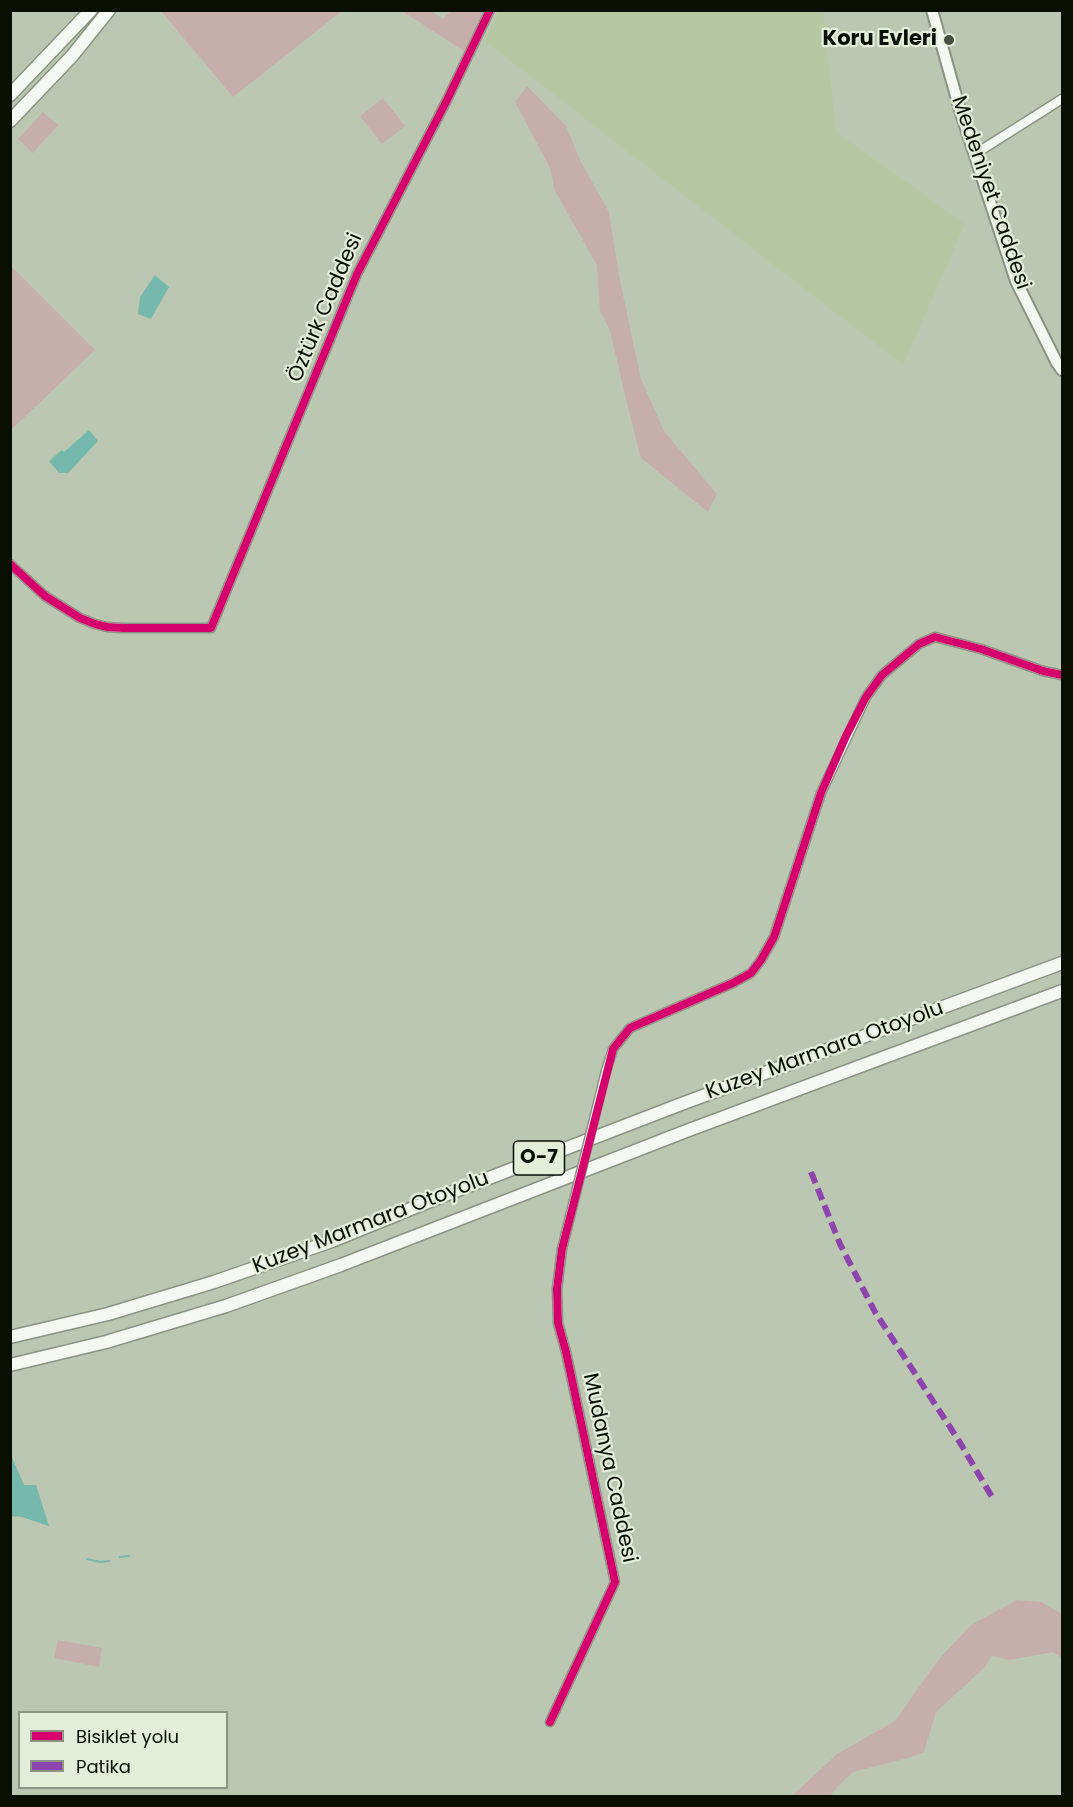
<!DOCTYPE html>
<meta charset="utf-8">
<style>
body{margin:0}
#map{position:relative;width:1073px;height:1807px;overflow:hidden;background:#bcc7b1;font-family:Poppins,sans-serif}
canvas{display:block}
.frame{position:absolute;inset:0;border:12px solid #090f03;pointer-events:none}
.legend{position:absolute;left:18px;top:1711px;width:210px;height:78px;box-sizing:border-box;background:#e3edd8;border:2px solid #8c9483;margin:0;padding:8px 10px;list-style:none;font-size:18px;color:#090f03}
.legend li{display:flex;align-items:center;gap:12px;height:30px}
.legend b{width:30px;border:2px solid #8c9483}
</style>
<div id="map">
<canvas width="1073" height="1807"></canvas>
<div class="frame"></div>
<ul class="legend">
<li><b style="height:8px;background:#d6006c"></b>Bisiklet yolu</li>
<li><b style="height:8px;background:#8e44ad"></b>Patika</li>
</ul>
</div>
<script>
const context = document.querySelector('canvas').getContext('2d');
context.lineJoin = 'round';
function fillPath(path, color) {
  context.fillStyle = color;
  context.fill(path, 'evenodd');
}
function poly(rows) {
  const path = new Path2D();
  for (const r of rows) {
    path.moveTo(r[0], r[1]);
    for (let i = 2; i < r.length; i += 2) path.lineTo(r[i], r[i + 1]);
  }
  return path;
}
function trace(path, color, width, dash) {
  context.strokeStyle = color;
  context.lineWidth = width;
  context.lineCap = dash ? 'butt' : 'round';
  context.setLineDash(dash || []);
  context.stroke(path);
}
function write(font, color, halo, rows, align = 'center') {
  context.font = font + ' Poppins,sans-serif';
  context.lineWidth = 4.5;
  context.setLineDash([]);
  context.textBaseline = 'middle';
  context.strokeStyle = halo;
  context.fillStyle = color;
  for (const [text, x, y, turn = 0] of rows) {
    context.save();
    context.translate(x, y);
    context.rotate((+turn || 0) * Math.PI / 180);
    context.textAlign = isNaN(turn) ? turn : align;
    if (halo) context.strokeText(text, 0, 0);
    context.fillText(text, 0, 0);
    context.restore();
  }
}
const built = poly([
 [499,11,823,11,836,132,965,224,903,365,485,41]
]);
const green = poly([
 [161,11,342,11,233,97],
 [402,11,431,11,443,19,451,11,483,11,464,51],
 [527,86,566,126,581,162,609,212,619,276,641,379,664,431,717,494,708,512,641,458,625,395,610,330,600,311,597,265,555,191,550,168,515,102],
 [383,98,405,126,382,144,360,116],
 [43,112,58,125,33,153,18,139],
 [11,266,95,350,11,430],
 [1017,1600,1041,1602,1062,1614,1062,1658,1053,1652,1010,1660,991,1656,985,1667,936,1712,924,1752,908,1758,853,1772,839,1785,830,1796,792,1796,837,1754,895,1721,939,1659,971,1625],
 [58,1640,102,1648,99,1667,54,1658]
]);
const water = poly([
 [155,275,169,287,151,319,138,314,140,297],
 [89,430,98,441,68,473,59,473,49,461,62,450,64,452],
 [11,1455,24,1485,36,1485,49,1526,22,1517,11,1516]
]);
const stream = poly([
 [120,1557,129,1556],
 [87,1559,100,1562,109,1561]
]);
const minor = poly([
 [975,154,1062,99],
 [10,564,45,596,80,618,95,624,107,627,123,628,211,628,357,274,447,100,490,10],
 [606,1071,613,1049,630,1028,733,983,751,973,761,960,774,937,821,793,866,697,882,675,919,644,935,637,981,649,1043,671,1062,675],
 [550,1722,615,1582,566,1352,558,1323,557,1289,562,1249]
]);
const major = poly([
 [932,10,960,110,1016,281,1057,363,1062,370]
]);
const highway = poly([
 [10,95,91,10],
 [10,121,72,56,109,10],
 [10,1337,108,1314,214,1282,332,1241,450,1193,684,1103,1062,963],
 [10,1365,106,1342,226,1306,341,1265,689,1130,1062,991]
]);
const minorBridge = poly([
 [562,1249,606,1071]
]);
const quiet = poly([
 [811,1172,840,1244,875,1312,959,1441,992,1497]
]);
const cycleway = poly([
 [10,564,45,596,80,618,95,624,107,627,123,628,211,628,357,274,447,100,490,10],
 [550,1722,615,1582,566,1352,558,1323,557,1289,562,1249,613,1049,630,1028,733,983,751,973,761,960,774,937,821,793,846,736,866,697,882,675,919,644,935,637,981,649,1043,671,1062,675]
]);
const markers = [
 [949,40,6,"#484f40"]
];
const shields = [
 [539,1158,51]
];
const shieldNames = [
 ["O-7",539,1158]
];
const poiNames = [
 ["Koru Evleri",937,40]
];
const streetNames = [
 ["Medeniyet Caddesi",990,193,71],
 ["Öztürk Caddesi",326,308,-67],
 ["Kuzey Marmara Otoyolu",825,1051,-20],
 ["Kuzey Marmara Otoyolu",371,1223,-21],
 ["Mudanya Caddesi",609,1468,78]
];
fillPath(built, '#b6c7a3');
fillPath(green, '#c6afaa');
fillPath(water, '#75b8ac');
trace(stream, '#75b8ac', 2);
trace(minor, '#8b9382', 11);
trace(major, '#8b9382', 14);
trace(highway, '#8b9382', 15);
trace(minor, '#f5f7f3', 8);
trace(major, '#f5f7f3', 10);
trace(highway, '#f5f7f3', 12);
trace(minorBridge, '#8b9382', 11, []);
trace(minorBridge, '#f5f7f3', 8);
trace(quiet, '#8e44ad', 6, [12, 6]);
trace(cycleway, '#d6006c', 8);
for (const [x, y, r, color] of markers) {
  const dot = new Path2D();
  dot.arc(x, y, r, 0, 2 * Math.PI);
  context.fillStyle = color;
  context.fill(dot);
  trace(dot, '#e3edd8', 2);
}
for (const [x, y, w] of shields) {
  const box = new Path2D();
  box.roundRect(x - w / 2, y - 17, w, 34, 4.5);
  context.fillStyle = '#e3edd8';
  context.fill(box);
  trace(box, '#090f03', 1.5);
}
write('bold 20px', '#090f03', null, shieldNames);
write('bold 21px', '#090f03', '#e3edd8', poiNames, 'right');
write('21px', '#090f03', '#e3edd8', streetNames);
</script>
